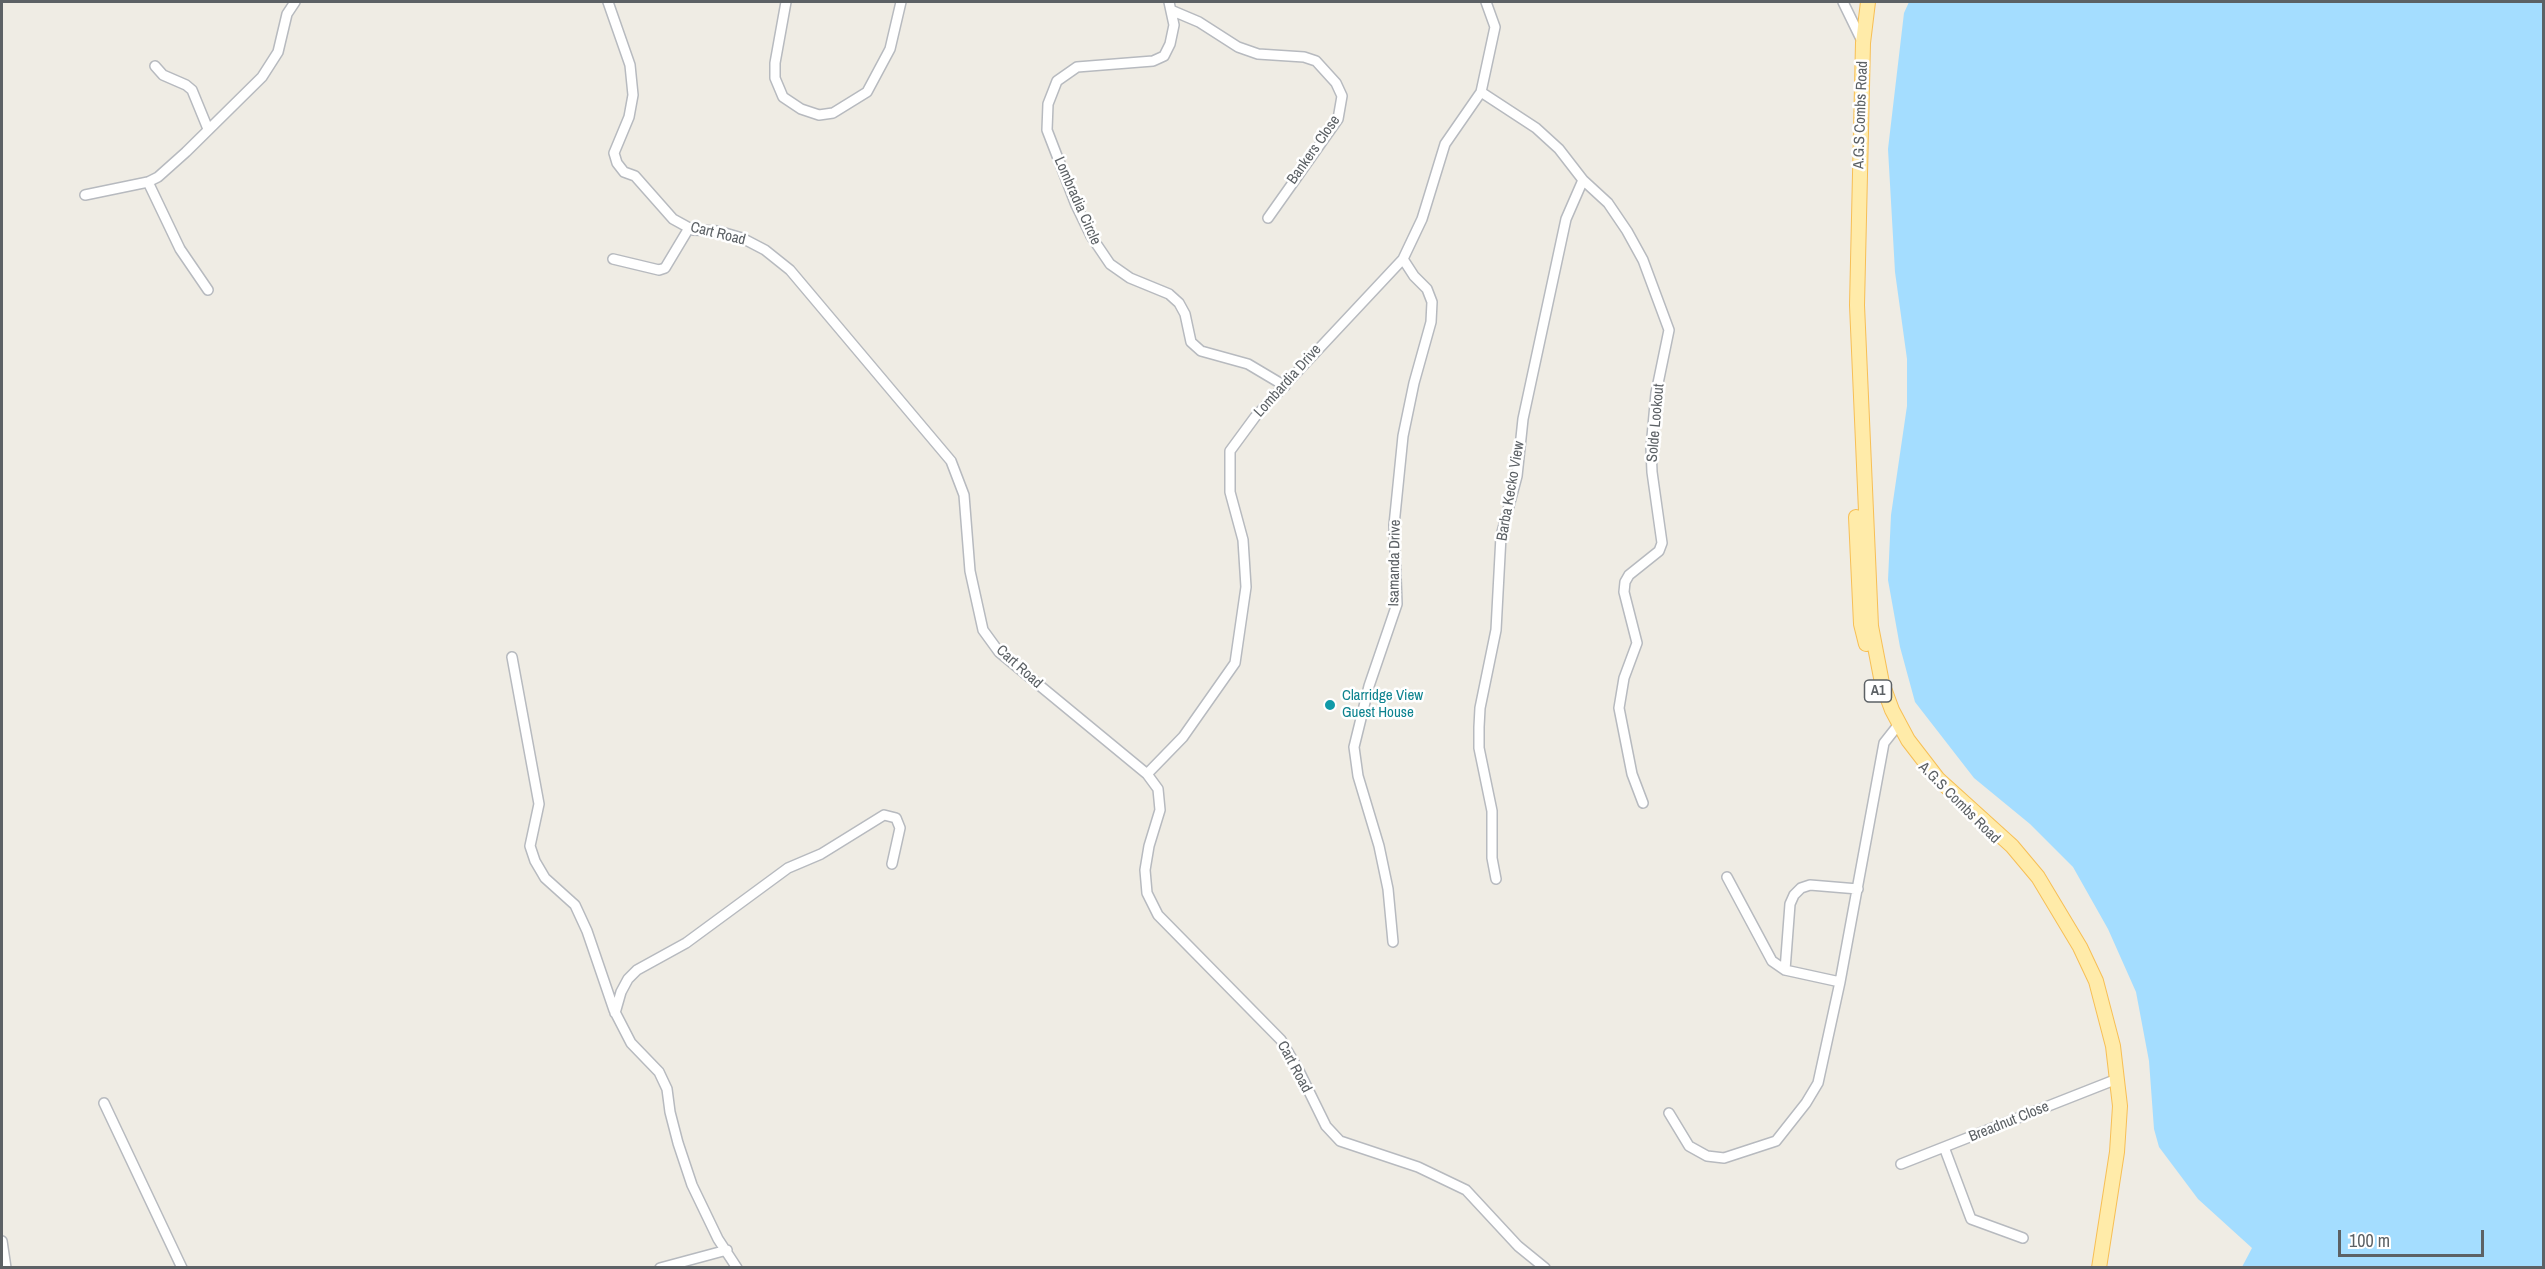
<!DOCTYPE html>
<style>
body{margin:0}
#map{position:relative;width:2545px;height:1269px;overflow:hidden;background:#efece4;font-family:"Archivo Narrow",sans-serif}
canvas{display:block}
.frame{position:absolute;inset:0;border:3px solid #5c6165;pointer-events:none}
.scale{position:absolute;left:2338px;top:1230px;width:146px;height:27px;box-sizing:border-box;border:3px solid #5c6165;border-top:0;padding-left:8px;font-size:18px;line-height:21px;white-space:nowrap;color:#5c6165;-webkit-text-stroke:4px #fff;paint-order:stroke}
</style>
<div id="map">
<canvas width="2545" height="1269"></canvas>
<div class="frame"></div>
<div class="scale">100 m</div>
</div>
<script>
const context = document.querySelector('canvas').getContext('2d');
context.lineJoin = 'round';
function fillPath(path, color) {
  context.fillStyle = color;
  context.fill(path, 'evenodd');
}
function poly(rows) {
  const path = new Path2D();
  for (const r of rows) {
    path.moveTo(r[0], r[1]);
    for (let i = 2; i < r.length; i += 2) path.lineTo(r[i], r[i + 1]);
  }
  return path;
}
function trace(path, color, width, dash) {
  context.strokeStyle = color;
  context.lineWidth = width;
  context.lineCap = dash ? 'butt' : 'round';
  context.setLineDash(dash || []);
  context.stroke(path);
}
function write(font, color, halo, rows, align = 'center') {
  context.font = font + ' "Archivo Narrow",sans-serif';
  context.lineWidth = 5;
  context.setLineDash([]);
  context.textBaseline = 'middle';
  context.strokeStyle = halo;
  context.fillStyle = color;
  for (const [text, x, y, turn = 0] of rows) {
    context.save();
    context.translate(x, y);
    context.rotate((+turn || 0) * Math.PI / 180);
    context.textAlign = isNaN(turn) ? turn : align;
    if (halo) context.strokeText(text, 0, 0);
    context.fillText(text, 0, 0);
    context.restore();
  }
}
const water = poly([
 [1909,2,2543,2,2543,1267,2242,1267,2252,1248,2198,1199,2159,1147,2154,1129,2149,1061,2136,992,2108,929,2073,867,2030,824,1974,778,1915,702,1900,647,1888,580,1891,515,1907,406,1907,359,1895,272,1888,149,1904,13]
]);
const street = poly([
 [608,2,630,65,633,95,629,117,614,153,617,163,624,172,635,176,673,219,693,230,718,231,742,238,765,250,790,270,951,461,964,495,970,571,983,630,999,652,1147,774,1158,789,1160,810,1149,846,1145,870,1147,893,1158,915,1281,1040,1299,1071,1326,1126,1340,1141,1418,1167,1466,1190,1518,1246,1545,1268],
 [786,2,775,63,775,78,783,97,801,109,819,115,833,113,867,92,890,49,901,2],
 [1169,2,1174,25,1170,44,1164,56,1153,61,1077,67,1057,81,1048,104,1047,130,1076,205,1091,236,1110,264,1130,278,1169,294,1179,303,1185,314,1191,342,1201,351,1248,364,1285,386],
 [1843,2,1863,43],
 [1173,11,1199,22,1238,47,1258,54,1304,57,1316,61,1336,83,1342,96,1338,119,1268,218],
 [155,66,163,75,186,85,192,90,208,129],
 [1481,92,1536,128,1559,149,1583,180,1608,203,1627,231,1643,260,1669,330,1656,393,1651,448,1652,472,1662,543,1659,551,1629,575,1625,582,1624,592,1637,643,1624,678,1619,708,1632,774,1643,803],
 [148,182,180,249,208,290],
 [85,195,148,182,158,177,186,152,262,77,278,52,287,14,295,2],
 [613,259,659,270,665,268,689,228],
 [512,657,539,804,530,846,535,861,545,878,575,905,587,931,614,1010,631,1043,659,1072,667,1089,670,1112,678,1143,692,1185,718,1239,737,1268],
 [1147,774,1183,737,1235,663,1246,587,1243,540,1230,492,1230,451,1255,417,1403,259,1422,219,1445,144,1481,92,1495,27,1486,2],
 [1727,877,1772,961,1785,970,1840,982],
 [1496,879,1492,858,1492,811,1479,748,1479,727,1480,708,1496,630,1501,536,1517,476,1523,419,1566,219,1583,180],
 [1393,942,1388,889,1379,846,1358,776,1354,747,1369,686,1397,604,1394,525,1403,436,1414,383,1431,322,1432,302,1427,289,1414,276,1403,259],
 [1785,970,1790,904,1794,895,1801,888,1810,885,1858,889],
 [615,1013,621,992,628,979,637,970,686,943,788,868,821,854,884,815,896,818,900,828,892,864],
 [104,1103,182,1268],
 [1669,1113,1689,1146,1707,1156,1724,1158,1776,1141,1806,1103,1818,1083,1840,982,1884,743,1899,724],
 [1944,1147,1971,1219,2023,1238],
 [1901,1164,2117,1079],
 [2,1241,6,1268],
 [660,1268,727,1250]
]);
const primary = poly([
 [1868,2,1863,43,1857,305,1871,626,1882,683,1892,710,1908,740,1938,779,2012,846,2038,877,2080,947,2096,981,2113,1046,2120,1106,2117,1152,2099,1268],
 [1856,517,1861,624,1866,644]
]);
const markers = [
 [1330,705,6,"#0f9aa8"]
];
const shields = [
 [1878,691,27]
];
const shieldNames = [
 ["A1",1878,691]
];
const streetNames = [
 ["A.G.S Combs Road",1861,115,-88],
 ["Bankers Close",1314,150,-55],
 ["Lombradia Circle",1077,201,66],
 ["Cart Road",718,234,14],
 ["Lombardia Drive",1288,381,-48],
 ["Solde Lookout",1656,423,-85],
 ["Barba Kecko View",1511,491,-80],
 ["Isamanda Drive",1395,563,-89],
 ["Cart Road",1019,667,42],
 ["A.G.S Combs Road",1959,803,45],
 ["Cart Road",1294,1067,62],
 ["Breadnut Close",2009,1122,-22]
];
const cultureNames = [
 ["Clarridge View",1342,696],
 ["Guest House",1342,713]
];
fillPath(water, '#a4ddff');
trace(street, '#b7babf', 12);
trace(primary, '#f7bf55', 16);
trace(street, '#fff', 9);
trace(primary, '#ffeba9', 14);
for (const [x, y, r, color] of markers) {
  const dot = new Path2D();
  dot.arc(x, y, r, 0, 2 * Math.PI);
  context.fillStyle = color;
  context.fill(dot);
  trace(dot, '#fff', 2);
}
for (const [x, y, w] of shields) {
  const box = new Path2D();
  box.roundRect(x - w / 2, y - 11, w, 22, 4.5);
  context.fillStyle = '#fff';
  context.fill(box);
  trace(box, '#5c6165', 1.5);
}
write('bold 14px', '#5c6165', null, shieldNames);
write('15px', '#5c6165', '#fff', streetNames);
write('15px', '#0d838f', '#fff', cultureNames, 'left');
</script>
